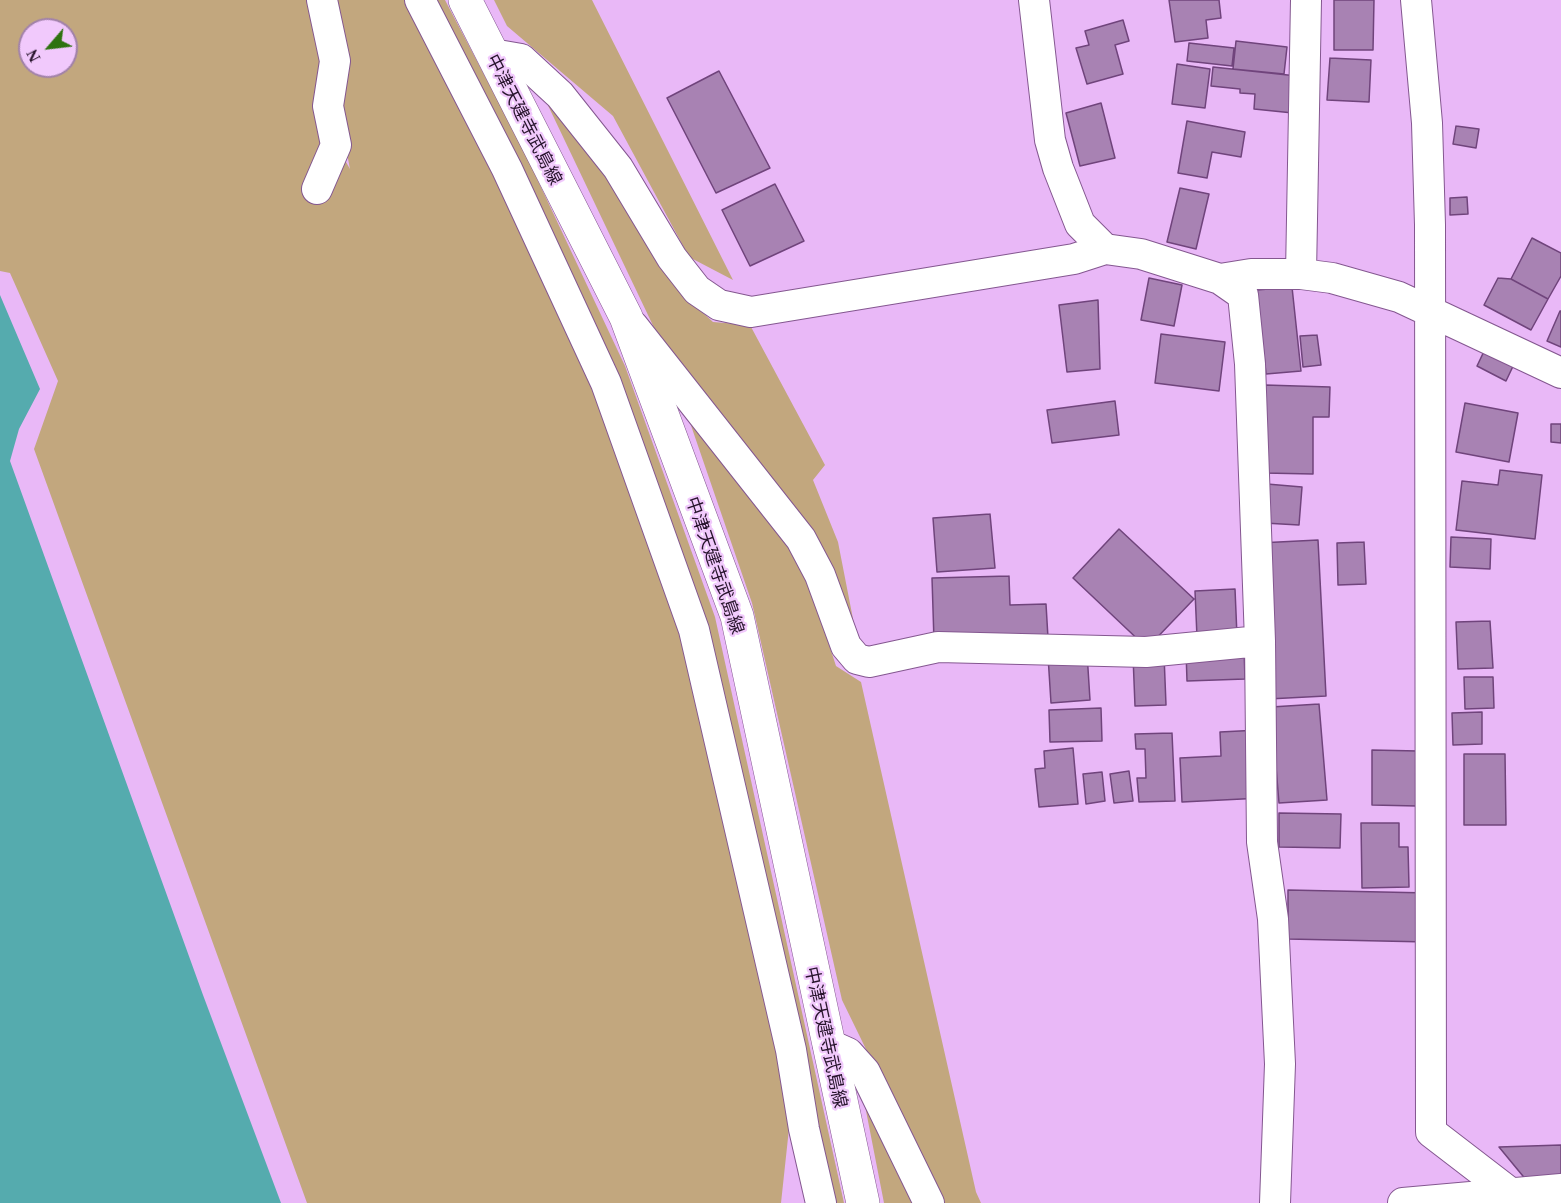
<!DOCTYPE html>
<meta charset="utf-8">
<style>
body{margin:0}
#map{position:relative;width:1561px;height:1203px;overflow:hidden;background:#e9b8f7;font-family:Georgia,serif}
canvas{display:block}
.north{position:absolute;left:18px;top:18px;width:60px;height:60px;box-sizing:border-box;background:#f1c9fc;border:2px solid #a181a9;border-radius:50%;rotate:242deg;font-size:16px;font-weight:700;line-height:24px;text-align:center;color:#28152d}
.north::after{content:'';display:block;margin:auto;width:21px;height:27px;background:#2e7210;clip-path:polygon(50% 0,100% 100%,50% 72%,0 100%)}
</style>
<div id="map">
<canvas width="1561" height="1203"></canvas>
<div class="north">N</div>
</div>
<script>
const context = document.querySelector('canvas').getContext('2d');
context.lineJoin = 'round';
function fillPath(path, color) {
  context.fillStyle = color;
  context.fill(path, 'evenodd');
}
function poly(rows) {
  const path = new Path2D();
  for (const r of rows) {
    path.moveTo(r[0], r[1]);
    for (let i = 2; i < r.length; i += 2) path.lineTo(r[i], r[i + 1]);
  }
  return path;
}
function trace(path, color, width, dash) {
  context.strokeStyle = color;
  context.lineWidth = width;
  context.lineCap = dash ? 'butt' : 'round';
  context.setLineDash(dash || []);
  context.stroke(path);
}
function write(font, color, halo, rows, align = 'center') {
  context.font = font + ' Georgia,"Noto Sans JP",serif';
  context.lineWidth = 4.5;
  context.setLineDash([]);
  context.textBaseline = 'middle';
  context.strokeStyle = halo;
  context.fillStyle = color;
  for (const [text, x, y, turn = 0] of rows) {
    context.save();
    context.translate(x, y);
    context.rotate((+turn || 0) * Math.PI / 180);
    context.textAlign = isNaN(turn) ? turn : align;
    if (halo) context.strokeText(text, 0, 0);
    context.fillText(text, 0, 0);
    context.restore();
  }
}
const green = poly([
 [0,0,312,0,325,54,318,113,350,169,338,107,337,0,411,0,601,388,688,633,791,1110,781,1203,307,1203,34,449,58,381,10,273,0,271],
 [30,30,66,30,66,66,30,66],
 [428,0,445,0,524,151,625,366,715,617,844,1203,829,1203,700,627],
 [494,0,592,0,733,280,689,257,613,116,507,26],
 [544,97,618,183,675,287,713,322,750,325,825,465,813,480,838,542,854,624,658,336],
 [685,408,798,549,836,666,861,682,976,1192,981,1203,941,1203,842,1000,752,603],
 [860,1080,916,1203,884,1203]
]);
const water = poly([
 [0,295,40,389,19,429,10,461,203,995,281,1203,0,1203]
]);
const building = poly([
 [1169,0,1219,0,1221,18,1206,20,1208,38,1175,42,1169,0],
 [1334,0,1374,0,1373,50,1334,50,1334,0],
 [1123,20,1129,41,1115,45,1123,74,1087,84,1076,48,1089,45,1085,31,1123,20],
 [1236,41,1287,47,1284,74,1233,69,1236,41],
 [1189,43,1234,48,1232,66,1187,61,1189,43],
 [1330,58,1371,60,1369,102,1327,100,1330,58],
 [1177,64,1210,69,1205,108,1172,104,1177,64],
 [1213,67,1297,76,1293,113,1254,109,1255,94,1240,93,1240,89,1211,86,1213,67],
 [719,71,770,168,716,193,667,98,719,71],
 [1101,103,1115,158,1080,166,1066,113,1101,103],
 [1187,121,1245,132,1241,157,1212,152,1207,178,1178,173,1187,121],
 [1456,126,1479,129,1476,148,1453,144,1456,126],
 [775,184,804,241,750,266,722,210,775,184],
 [1180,188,1209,194,1196,249,1167,242,1180,188],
 [1467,197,1468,214,1450,215,1450,198,1467,197],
 [1532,238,1561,253,1561,276,1548,299,1511,279,1532,238],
 [1149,278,1182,285,1174,326,1141,320,1149,278],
 [1498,278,1511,279,1548,299,1531,330,1484,305,1498,278],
 [1292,287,1301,371,1266,374,1257,290,1292,287],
 [1098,300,1100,369,1067,372,1059,305,1098,300],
 [1560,311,1561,311,1561,347,1547,341,1560,311],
 [1161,334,1225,342,1219,391,1155,383,1161,334],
 [1317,335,1321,365,1303,367,1300,336,1317,335],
 [1487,345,1516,360,1506,381,1477,366,1487,345],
 [1265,385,1330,387,1329,417,1313,417,1313,474,1264,473,1265,385],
 [1115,401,1119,435,1052,443,1047,410,1115,401],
 [1465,403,1518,413,1509,462,1456,452,1465,403],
 [1551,424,1561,424,1561,443,1551,442,1551,424],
 [1500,470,1542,475,1535,539,1456,530,1462,481,1498,485,1500,470],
 [1267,484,1302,487,1299,525,1264,523,1267,484],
 [990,514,995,568,937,572,933,518,990,514],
 [1119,529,1194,599,1147,648,1073,578,1119,529],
 [1451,537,1491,539,1490,569,1450,567,1451,537],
 [1318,540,1326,696,1268,699,1259,543,1318,540],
 [1364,542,1366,584,1338,585,1337,543,1364,542],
 [1009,576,1010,605,1046,604,1048,638,934,641,932,578,1009,576],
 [1235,589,1237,636,1197,637,1195,591,1235,589],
 [1490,621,1493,668,1458,669,1456,622,1490,621],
 [1244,648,1245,679,1187,681,1186,651,1244,648],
 [1087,653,1090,700,1051,703,1048,656,1087,653],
 [1164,655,1166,705,1135,706,1133,656,1164,655],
 [1464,677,1493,677,1494,708,1465,709,1464,677],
 [1319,704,1327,800,1279,803,1271,707,1319,704],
 [1101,708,1102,741,1050,742,1049,710,1101,708],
 [1482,712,1482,744,1453,745,1452,713,1482,712],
 [1259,730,1262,798,1182,802,1180,758,1221,756,1220,732,1259,730],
 [1172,733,1175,801,1139,802,1137,778,1146,778,1145,749,1136,749,1135,734,1172,733],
 [1073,748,1078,804,1039,807,1035,769,1045,768,1044,751,1073,748],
 [1372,750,1418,751,1417,806,1372,805,1372,750],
 [1464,754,1505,754,1506,825,1464,825,1464,754],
 [1129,771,1133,801,1114,803,1110,774,1129,771],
 [1102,772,1105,801,1086,804,1083,774,1102,772],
 [1279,813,1341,814,1340,848,1279,847,1279,813],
 [1361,823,1399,823,1399,847,1408,847,1409,887,1362,888,1361,823],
 [1288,890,1429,893,1428,942,1288,939,1288,890],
 [1561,1145,1561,1180,1527,1181,1499,1147,1561,1145]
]);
const minor = poly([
 [420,0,507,169,606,383,694,630,791,1050,804,1129,821,1203],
 [1034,0,1050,140,1058,168,1080,224,1105,249,1141,254,1220,279,1243,295,1250,364,1260,641,1262,842,1273,919,1280,1064,1275,1203],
 [1416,0,1427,123,1430,225,1431,1132,1509,1192],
 [492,54,521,59,560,95,618,168,672,258,697,290,719,305,751,312,1074,259,1105,249],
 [317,189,336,145,328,106,335,61,322,0],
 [1301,274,1306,0],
 [1220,279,1251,274,1301,274,1332,278,1399,297,1561,373],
 [633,326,801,539,820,575,846,646,857,659,869,662,938,647,1146,652,1260,641],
 [828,1044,848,1053,865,1072,929,1203],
 [1403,1203,1561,1189]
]);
const major = poly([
 [465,0,626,317,737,616,863,1203]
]);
const streetNames = [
 ["中津天建寺武島線",525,119,63],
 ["中津天建寺武島線",716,565,71],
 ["中津天建寺武島線",827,1037,78]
];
fillPath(green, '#c2a77e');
fillPath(water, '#55abae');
fillPath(building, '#a882b3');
trace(building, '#70447c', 1.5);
trace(minor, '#845790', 32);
trace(major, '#845790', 34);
trace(minor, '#fff', 30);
trace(major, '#fff', 33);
write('18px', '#28152d', '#f1c9fc', streetNames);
</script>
